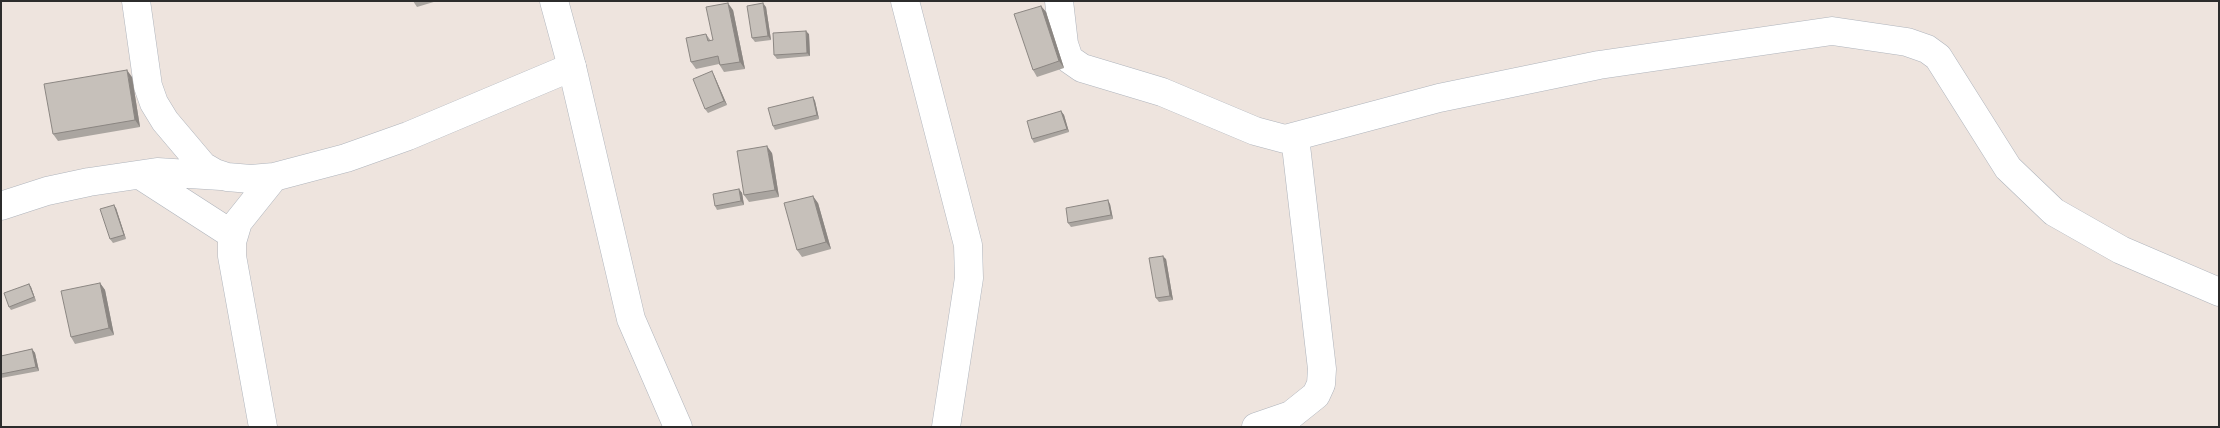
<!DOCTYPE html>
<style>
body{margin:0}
#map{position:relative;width:2220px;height:428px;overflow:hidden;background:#eee4de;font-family:"Golos Text",sans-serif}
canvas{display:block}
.frame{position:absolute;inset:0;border:2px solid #2c2c2c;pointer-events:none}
</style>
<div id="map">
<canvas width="2220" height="428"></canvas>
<div class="frame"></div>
</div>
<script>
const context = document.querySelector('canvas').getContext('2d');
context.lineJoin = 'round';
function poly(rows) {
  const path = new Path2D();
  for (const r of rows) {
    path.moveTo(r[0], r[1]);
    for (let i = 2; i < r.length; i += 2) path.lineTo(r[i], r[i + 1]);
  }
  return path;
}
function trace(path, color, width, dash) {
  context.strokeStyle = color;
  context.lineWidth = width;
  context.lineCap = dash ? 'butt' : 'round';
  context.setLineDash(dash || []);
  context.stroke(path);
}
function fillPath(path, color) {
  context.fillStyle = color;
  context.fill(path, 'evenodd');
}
const street = poly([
 [136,1,148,86,154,103,165,121,203,166,215,173,227,177,251,179,274,177,346,158,408,136,572,67],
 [905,1,968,245,969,278,946,427],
 [1059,1,1064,44,1069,59,1082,68,1162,92,1255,131,1285,139,1439,98,1599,65,1832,31,1907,42,1927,49,1938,57,2008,168,2054,212,2121,250,2219,292],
 [140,175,233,235],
 [1,206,47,191,89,182,157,172,221,176],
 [263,427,232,256,232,242,238,222,274,177],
 [1256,427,1291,415,1316,395,1321,384,1322,369,1295,137]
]);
const secondary = poly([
 [554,1,572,67,631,319,678,427]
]);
const wall = poly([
 [413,1,437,1,417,7],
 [1041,6,1046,12,1064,68,1037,77,1033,70],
 [766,7,771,40,755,42,752,38],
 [733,10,745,69,724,72,719,64,696,69,691,62,706,34,711,41,713,40],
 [809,34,810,56,777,59,774,55],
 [714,75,727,105,708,113,705,109],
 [132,77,140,127,58,141,53,134],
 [813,97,815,101,819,119,775,130,773,126],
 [1061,111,1064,115,1069,132,1034,143,1032,139],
 [772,153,779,197,749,202,744,195],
 [739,189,742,193,744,205,717,210,715,206],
 [818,203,831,249,802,257,797,250],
 [1110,204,1113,219,1071,227,1068,223],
 [116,208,126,239,113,243,110,239],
 [1166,259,1173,300,1159,302,1156,298],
 [100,283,105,290,114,335,75,344,71,337],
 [29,284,31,287,36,301,11,310,9,307],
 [32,349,35,353,39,371,1,378,1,356]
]);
const shadedWall = poly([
 [728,3,733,10,745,69,740,62],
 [763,3,766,7,771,40,768,36],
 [1041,6,1046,12,1064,68,1059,61],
 [806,31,809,34,810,56,807,53],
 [127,70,132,77,140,127,135,120],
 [712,71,714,75,727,105,724,101],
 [813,97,815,101,819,119,817,115],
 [1061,111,1064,115,1069,132,1067,129],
 [767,146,772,153,779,197,775,190],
 [739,189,742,193,744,205,741,201],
 [813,196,818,203,831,249,826,242],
 [1108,200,1110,204,1113,219,1111,215],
 [114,205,116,208,126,239,124,235],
 [1163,256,1166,259,1173,300,1170,296],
 [100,283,105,290,114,335,109,328],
 [29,284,31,287,36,301,34,297],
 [32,349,35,353,39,371,36,367]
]);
const building = poly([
 [728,3,740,62,720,65,718,56,691,62,686,38,706,34,708,41,713,40,706,7,728,3],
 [763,3,768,36,752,38,747,6,763,3],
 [1041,6,1059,61,1033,70,1014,14,1041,6],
 [806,31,807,53,774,55,773,33,806,31],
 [127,70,135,120,53,134,44,84,127,70],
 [712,71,724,101,705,109,693,79,712,71],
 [813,97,817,115,773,126,768,108,813,97],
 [1061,111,1067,129,1032,139,1027,121,1061,111],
 [767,146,775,190,744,195,737,151,767,146],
 [739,189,741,201,715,206,713,194,739,189],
 [813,196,826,242,797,250,784,203,813,196],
 [1108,200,1111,215,1068,223,1066,208,1108,200],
 [114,205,124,235,110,239,100,209,114,205],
 [1163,256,1170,296,1156,298,1149,258,1163,256],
 [100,283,109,328,71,337,61,291,100,283],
 [29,284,34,297,9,307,4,293,29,284],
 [32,349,36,367,1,374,1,356,32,349]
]);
trace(street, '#afb4bc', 29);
trace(secondary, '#afb4bc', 29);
trace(street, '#fff', 28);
trace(secondary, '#fff', 28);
fillPath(wall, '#aaa5a0');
fillPath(shadedWall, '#8b8682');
fillPath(building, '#c6c0ba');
trace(building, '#8b8682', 1);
</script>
